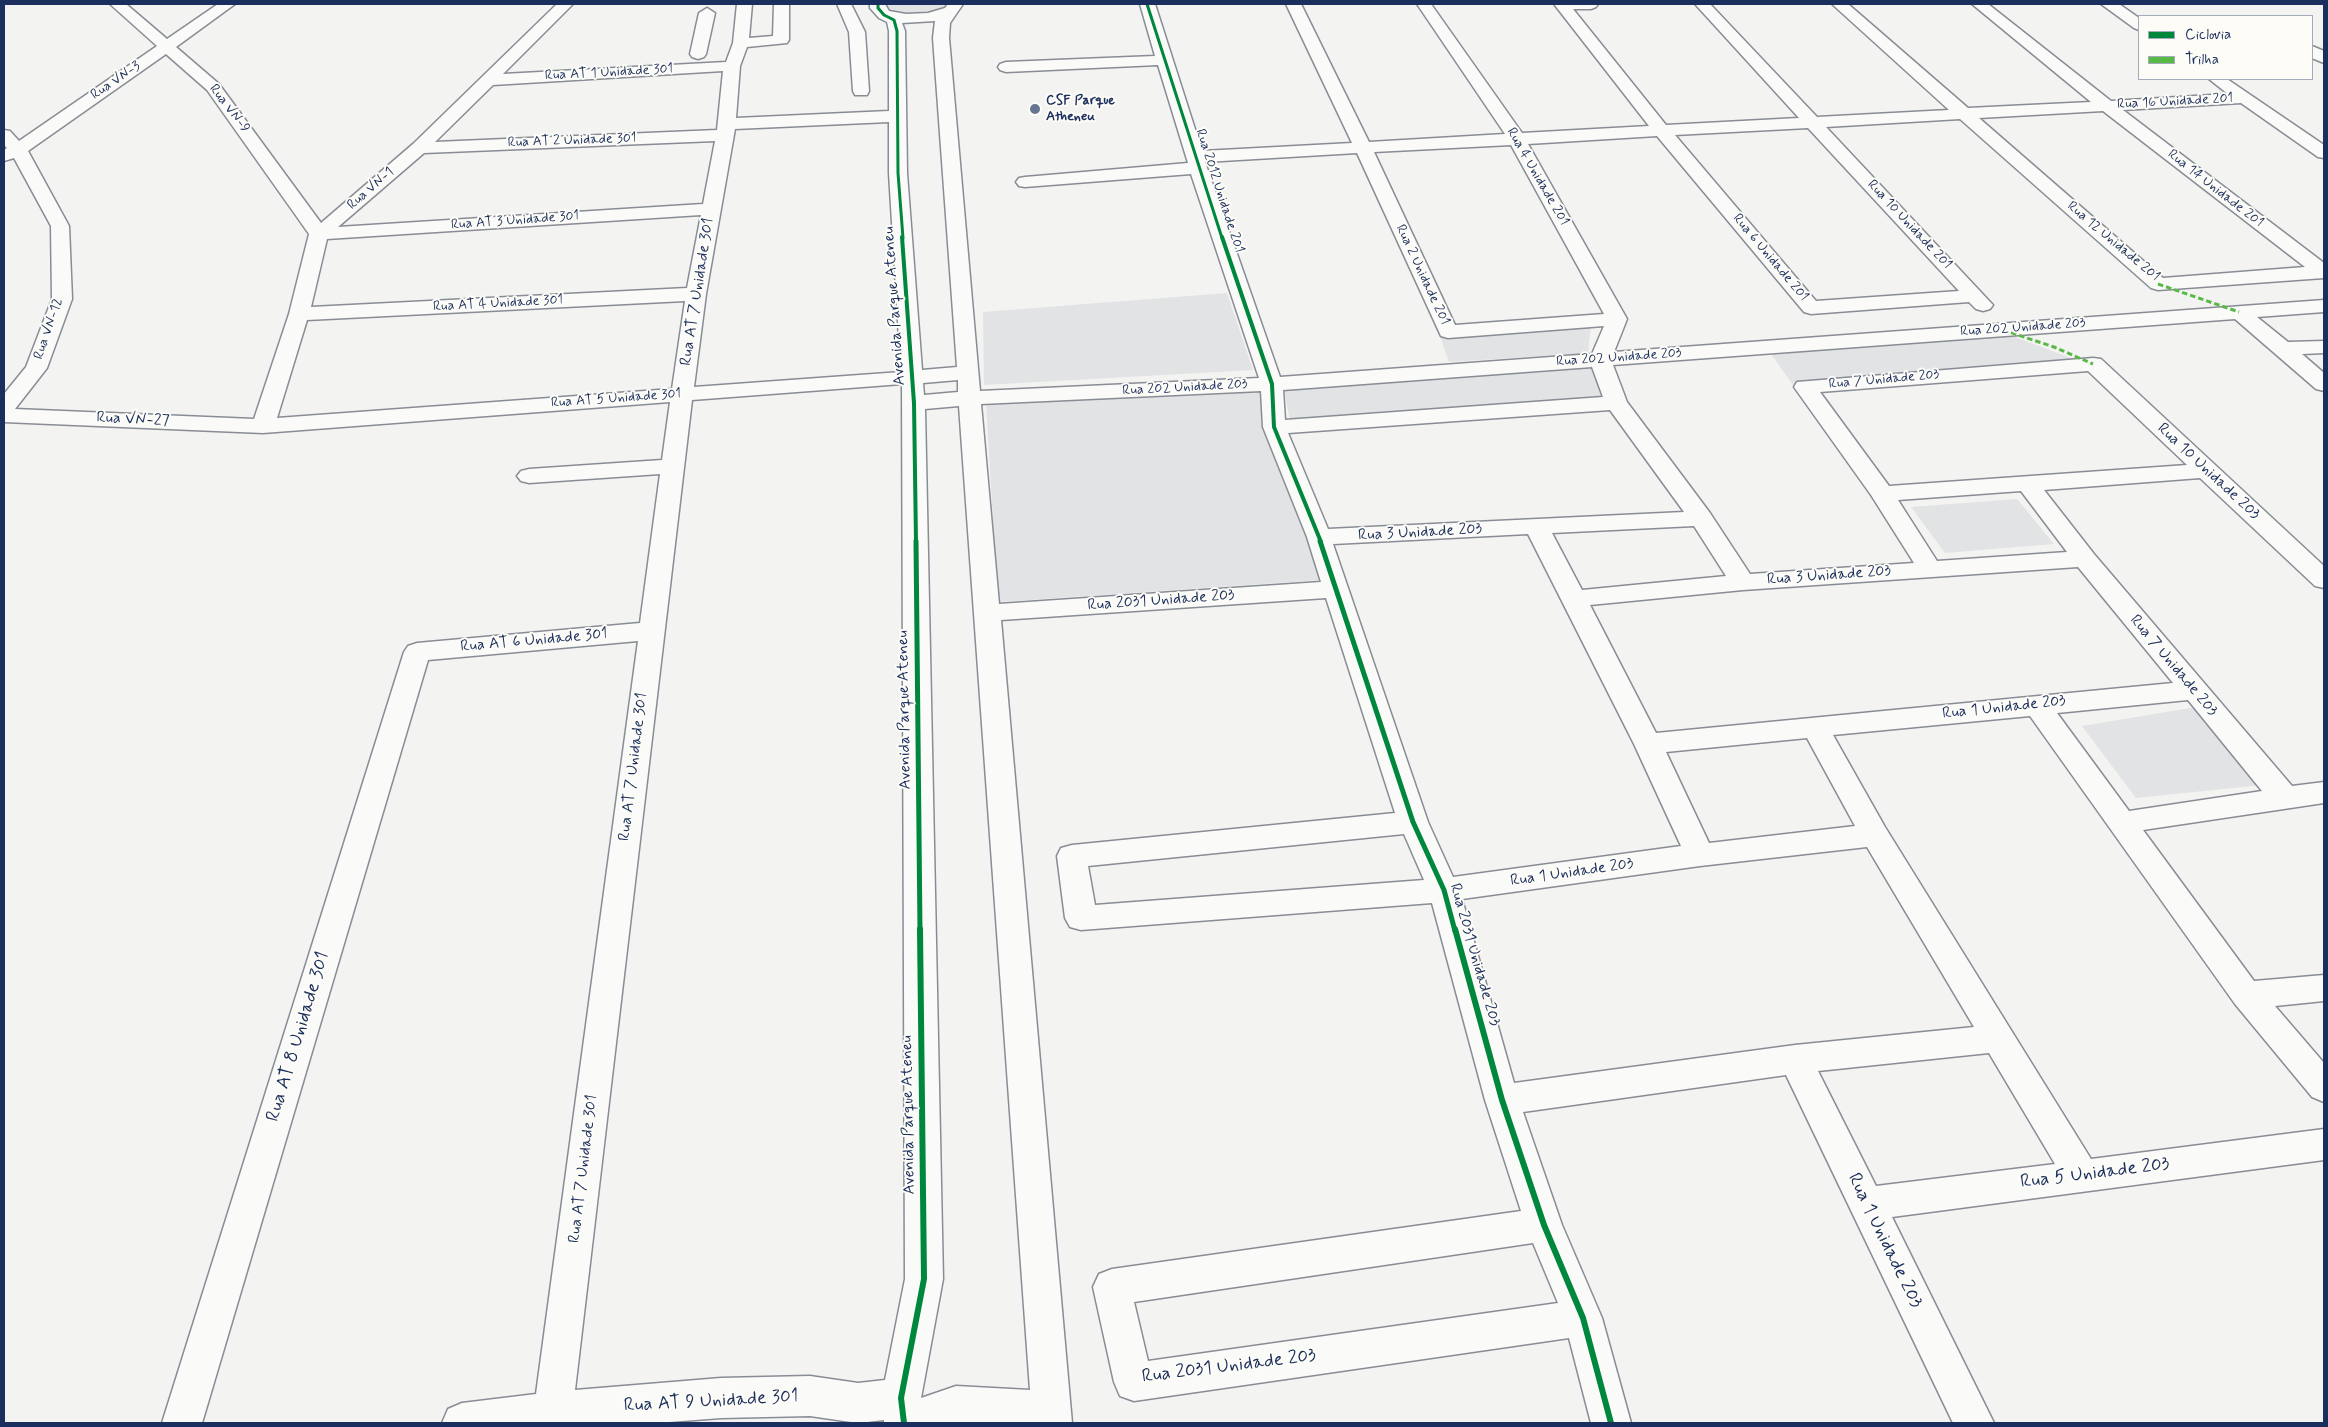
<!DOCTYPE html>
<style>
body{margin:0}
#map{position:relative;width:2328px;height:1427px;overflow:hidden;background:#f3f3f2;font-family:Mynerve,sans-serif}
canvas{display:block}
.frame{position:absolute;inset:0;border:5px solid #1b2f5e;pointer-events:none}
.legend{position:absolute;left:2138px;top:15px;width:175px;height:65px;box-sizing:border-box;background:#fdfcf7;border:1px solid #a3aaba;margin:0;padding:6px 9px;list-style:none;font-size:15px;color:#1b2f5e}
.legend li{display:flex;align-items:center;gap:10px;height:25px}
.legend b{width:25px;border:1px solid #a3aaba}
</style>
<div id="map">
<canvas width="2328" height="1427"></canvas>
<div class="frame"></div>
<ul class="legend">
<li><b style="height:6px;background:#00873e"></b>Ciclovia</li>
<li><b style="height:6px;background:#58b947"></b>Trilha</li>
</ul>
</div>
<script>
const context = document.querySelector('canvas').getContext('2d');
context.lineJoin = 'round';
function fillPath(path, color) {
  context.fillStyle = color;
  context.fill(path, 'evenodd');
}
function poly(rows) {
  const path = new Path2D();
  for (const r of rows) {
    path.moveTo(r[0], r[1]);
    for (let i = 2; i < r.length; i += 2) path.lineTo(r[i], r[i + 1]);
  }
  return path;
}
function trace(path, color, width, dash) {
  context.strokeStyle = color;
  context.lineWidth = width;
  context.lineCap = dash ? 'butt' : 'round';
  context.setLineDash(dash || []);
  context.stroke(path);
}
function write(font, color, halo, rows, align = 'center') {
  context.font = font + ' Mynerve,sans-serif';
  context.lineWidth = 4;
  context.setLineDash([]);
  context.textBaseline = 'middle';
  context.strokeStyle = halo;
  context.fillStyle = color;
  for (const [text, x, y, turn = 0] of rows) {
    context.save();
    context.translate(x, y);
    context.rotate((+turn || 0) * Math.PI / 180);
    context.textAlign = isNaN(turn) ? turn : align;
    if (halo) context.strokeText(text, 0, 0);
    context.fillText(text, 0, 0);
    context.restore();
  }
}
const green = poly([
 [885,4,948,4,941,10,925,14,908,15,888,10],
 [1227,293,1253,370,984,385,983,312],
 [1591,325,1588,353,1449,362,1440,336],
 [1999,331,2082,362,1793,385,1771,354],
 [1590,364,1602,397,1290,421,1284,390],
 [1260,387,1321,580,998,602,986,404],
 [2017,499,2054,544,1945,553,1911,507],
 [2202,706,2262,785,2136,798,2082,726]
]);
const minor = poly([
 [110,4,126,4,167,39,218,4,235,4,176,47,219,84,321,223,413,144,557,4,573,4,503,74,726,62,733,43,737,4,752,4,749,38,773,36,774,4,789,4,789,40,787,43,747,47,740,66,736,118,889,111,889,31,887,22,879,18,870,8,870,4,885,4,889,11,906,14,928,13,945,8,948,4,963,4,950,23,949,38,980,391,1259,378,1191,174,1025,187,1019,186,1016,182,1019,178,1025,177,1188,163,1158,65,1006,72,1000,70,998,67,1000,64,1006,62,1155,56,1140,4,1155,4,1202,151,1352,143,1286,4,1301,4,1369,142,1505,134,1417,4,1431,4,1522,133,1649,126,1554,4,1598,4,1596,7,1591,9,1573,9,1666,125,1799,118,1695,4,1710,4,1817,117,1949,110,1832,4,1848,4,1968,108,2091,102,1972,4,1988,4,2111,101,2228,94,2209,79,2227,79,2324,145,2324,158,2318,157,2241,103,2123,110,2324,263,2324,278,2158,290,2151,288,1960,119,1826,127,1993,305,1990,309,1983,311,1976,309,1969,302,1811,314,1804,312,1657,136,1528,144,1627,319,1614,352,2324,300,2324,312,2257,317,2288,342,2324,341,2324,353,2302,354,2324,373,2324,391,2316,389,2235,319,1613,365,1627,402,1710,513,1750,574,1914,563,1871,495,1794,387,1797,382,2093,358,2101,359,2324,566,2324,588,2315,586,2200,478,2044,490,2094,554,2292,786,2324,782,2324,803,2143,830,2254,981,2324,975,2324,1001,2275,1006,2324,1063,2324,1102,2312,1097,2235,1004,2030,716,1833,735,1885,827,2091,1159,2324,1129,2324,1160,1892,1217,1994,1423,1953,1423,1786,1075,1523,1112,1562,1225,1602,1318,1631,1423,1591,1423,1569,1338,1134,1401,1120,1396,1114,1382,1093,1287,1099,1274,1112,1269,1521,1211,1485,1100,1432,903,1081,930,1070,927,1065,918,1057,856,1061,848,1072,845,1395,813,1326,598,1001,620,1072,1423,884,1423,884,1420,858,1423,810,1416,721,1418,656,1423,442,1423,448,1409,462,1403,536,1394,638,641,428,660,202,1423,162,1423,404,652,408,646,417,643,640,623,660,474,529,483,521,481,517,476,521,471,529,469,662,460,670,402,263,433,4,422,4,394,26,367,52,299,51,226,14,158,4,161,4,150,7,148,4,145,4,130,10,131,19,141,157,46,110,4],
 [935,21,933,38,957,367,922,370,907,173,905,31,902,23,935,21],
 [166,54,207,90,309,234,289,314,254,419,15,409,47,368,72,299,69,226,28,151,166,54],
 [723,71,717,130,435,142,493,85,723,71],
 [2103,111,2305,267,2163,278,1979,118,2103,111],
 [889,122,889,173,901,372,694,387,706,294,735,129,889,122],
 [1808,128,1959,291,1816,301,1675,135,1808,128],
 [715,141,703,204,338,227,424,153,715,141],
 [1511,145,1604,314,1455,325,1374,152,1511,145],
 [1357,153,1441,336,1448,338,1604,326,1592,354,1280,377,1205,162,1357,153],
 [701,215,687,288,311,307,327,239,701,215],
 [685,301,672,389,277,418,307,320,685,301],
 [1592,367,1603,397,1285,420,1283,390,1592,367],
 [2088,371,2187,465,1889,486,1820,392,2088,371],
 [958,380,958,392,924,395,923,383,958,380],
 [902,384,905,1279,885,1380,858,1383,810,1376,721,1378,575,1390,692,400,902,384],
 [1261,391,1263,427,1307,537,1321,582,999,604,981,404,1261,391],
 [959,406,1030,1390,956,1386,921,1398,943,1279,925,409,959,406],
 [1610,410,1684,512,1328,529,1288,433,1610,410],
 [2021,491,2067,552,1937,561,1898,500,2021,491],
 [1694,526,1726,576,1582,590,1552,533,1694,526],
 [1528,534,1634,744,1681,846,1453,877,1428,822,1333,544,1528,534],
 [2078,567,2173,683,1656,733,1590,605,1743,590,2078,567],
 [2188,700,2262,791,2129,811,2057,713,2188,700],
 [1807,738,1855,826,1709,843,1666,752,1807,738],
 [1404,834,1424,880,1095,905,1088,866,1404,834],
 [1867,847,1974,1027,1795,1045,1514,1083,1462,899,1700,866,1867,847],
 [1989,1053,2055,1164,1876,1186,1818,1071,1989,1053],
 [1533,1243,1558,1303,1148,1361,1134,1302,1533,1243],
 [837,4,851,4,865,32,869,91,867,95,855,95,853,91,849,32,837,4],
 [2101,4,2119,4,2139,18,2139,30,2134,28,2101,4],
 [707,8,715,13,706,54,704,57,698,59,692,57,690,54,699,13,707,8],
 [2312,46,2324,51,2324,63,2312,58,2312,46]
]);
const quiet = poly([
 [2158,284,2239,312],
 [2003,330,2054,347,2093,364]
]);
const cyclewayFar3 = poly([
 [878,4,878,8,884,15,894,20,897,31,898,173,903,238],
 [1147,4,1222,238]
]);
const cyclewayFar2 = poly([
 [902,237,914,403,916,542],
 [1222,237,1272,384,1274,427,1321,542]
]);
const cyclewayFar1 = poly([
 [916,541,920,931],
 [1320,541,1413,822,1444,890,1455,931]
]);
const cycleway = poly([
 [1455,929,1502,1100,1544,1225,1583,1318,1611,1423],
 [904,1423,901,1398,924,1279,920,929]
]);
const markers = [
 [1035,109,6,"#677492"]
];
const farStreetnames = [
 ["Rua AT 1 Unidade 301",609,73,-3],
 ["Rua VN-3",116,81,-34],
 ["Rua 16 Unidade 201",2175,102,-3],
 ["Rua VN-9",229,109,52],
 ["Rua AT 2 Unidade 301",572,141,-2],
 ["Rua 4 Unidade 201",1537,177,60],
 ["Rua VN-1",371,189,-41],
 ["Rua 14 Unidade 201",2215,189,38],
 ["Rua 2012 Unidade 201",1219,191,72],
 ["Rua AT 3 Unidade 301",515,221,-4],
 ["Rua 10 Unidade 201",1909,225,47],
 ["Rua 12 Unidade 201",2113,242,40],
 ["Rua 6 Unidade 201",1770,258,50],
 ["Rua 2 Unidade 201",1422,275,65],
 ["Rua AT 4 Unidade 301",498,304,-3],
 ["Rua 202 Unidade 203",2023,328,-4],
 ["Rua VN-12",49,329,-71],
 ["Rua 202 Unidade 203",1619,358,-4],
 ["Rua 7 Unidade 203",1884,380,-5],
 ["Rua 202 Unidade 203",1185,388,-3],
 ["Rua AT 5 Unidade 301",616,399,-4]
];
const farPoinames = [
 ["CSF Parque",1046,101],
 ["Atheneu",1046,117]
];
const streetNames = [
 ["Rua AT 7 Unidade 301",698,292,-81],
 ["Avenida Parque Ateneu",895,306,-94],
 ["Rua VN-27",133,420,3],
 ["Rua 10 Unidade 203",2208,472,43],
 ["Rua 3 Unidade 203",1420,533,-3],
 ["Rua 3 Unidade 203",1829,576,-4],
 ["Rua 2031 Unidade 203",1161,601,-4],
 ["Rua AT 6 Unidade 301",534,641,-5],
 ["Rua 7 Unidade 203",2173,666,50],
 ["Rua 1 Unidade 203",2004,708,-6],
 ["Avenida Parque Ateneu",905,710,-91],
 ["Rua AT 7 Unidade 301",634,767,-83],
 ["Rua 1 Unidade 203",1572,873,-8],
 ["Rua 2031 Unidade 203",1474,955,74],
 ["Avenida Parque Ateneu",909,1115,-91],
 ["Rua AT 7 Unidade 301",584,1169,-83]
];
const nearStreetnames = [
 ["Rua AT 8 Unidade 301",299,1037,-73],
 ["Rua 5 Unidade 203",2095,1174,-7],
 ["Rua 1 Unidade 203",1884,1241,64],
 ["Rua 2031 Unidade 203",1229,1367,-7],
 ["Rua AT 9 Unidade 301",711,1402,-3]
];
fillPath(green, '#e2e3e5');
trace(minor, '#888c94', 3);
fillPath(minor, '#fafaf8');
trace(quiet, '#58b947', 3, [5.5, 3]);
trace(cyclewayFar3, '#00873e', 3);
trace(cyclewayFar2, '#00873e', 4);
trace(cyclewayFar1, '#00873e', 5);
trace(cycleway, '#00873e', 6);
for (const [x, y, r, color] of markers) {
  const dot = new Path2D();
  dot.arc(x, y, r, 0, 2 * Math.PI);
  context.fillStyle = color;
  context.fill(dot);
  trace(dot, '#fdfcf7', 2);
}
write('14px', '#1b2f5e', '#fdfcf7', farStreetnames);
write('bold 14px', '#1b2f5e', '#fdfcf7', farPoinames, 'left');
write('16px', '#1b2f5e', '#fdfcf7', streetNames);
write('19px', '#1b2f5e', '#fdfcf7', nearStreetnames);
</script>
